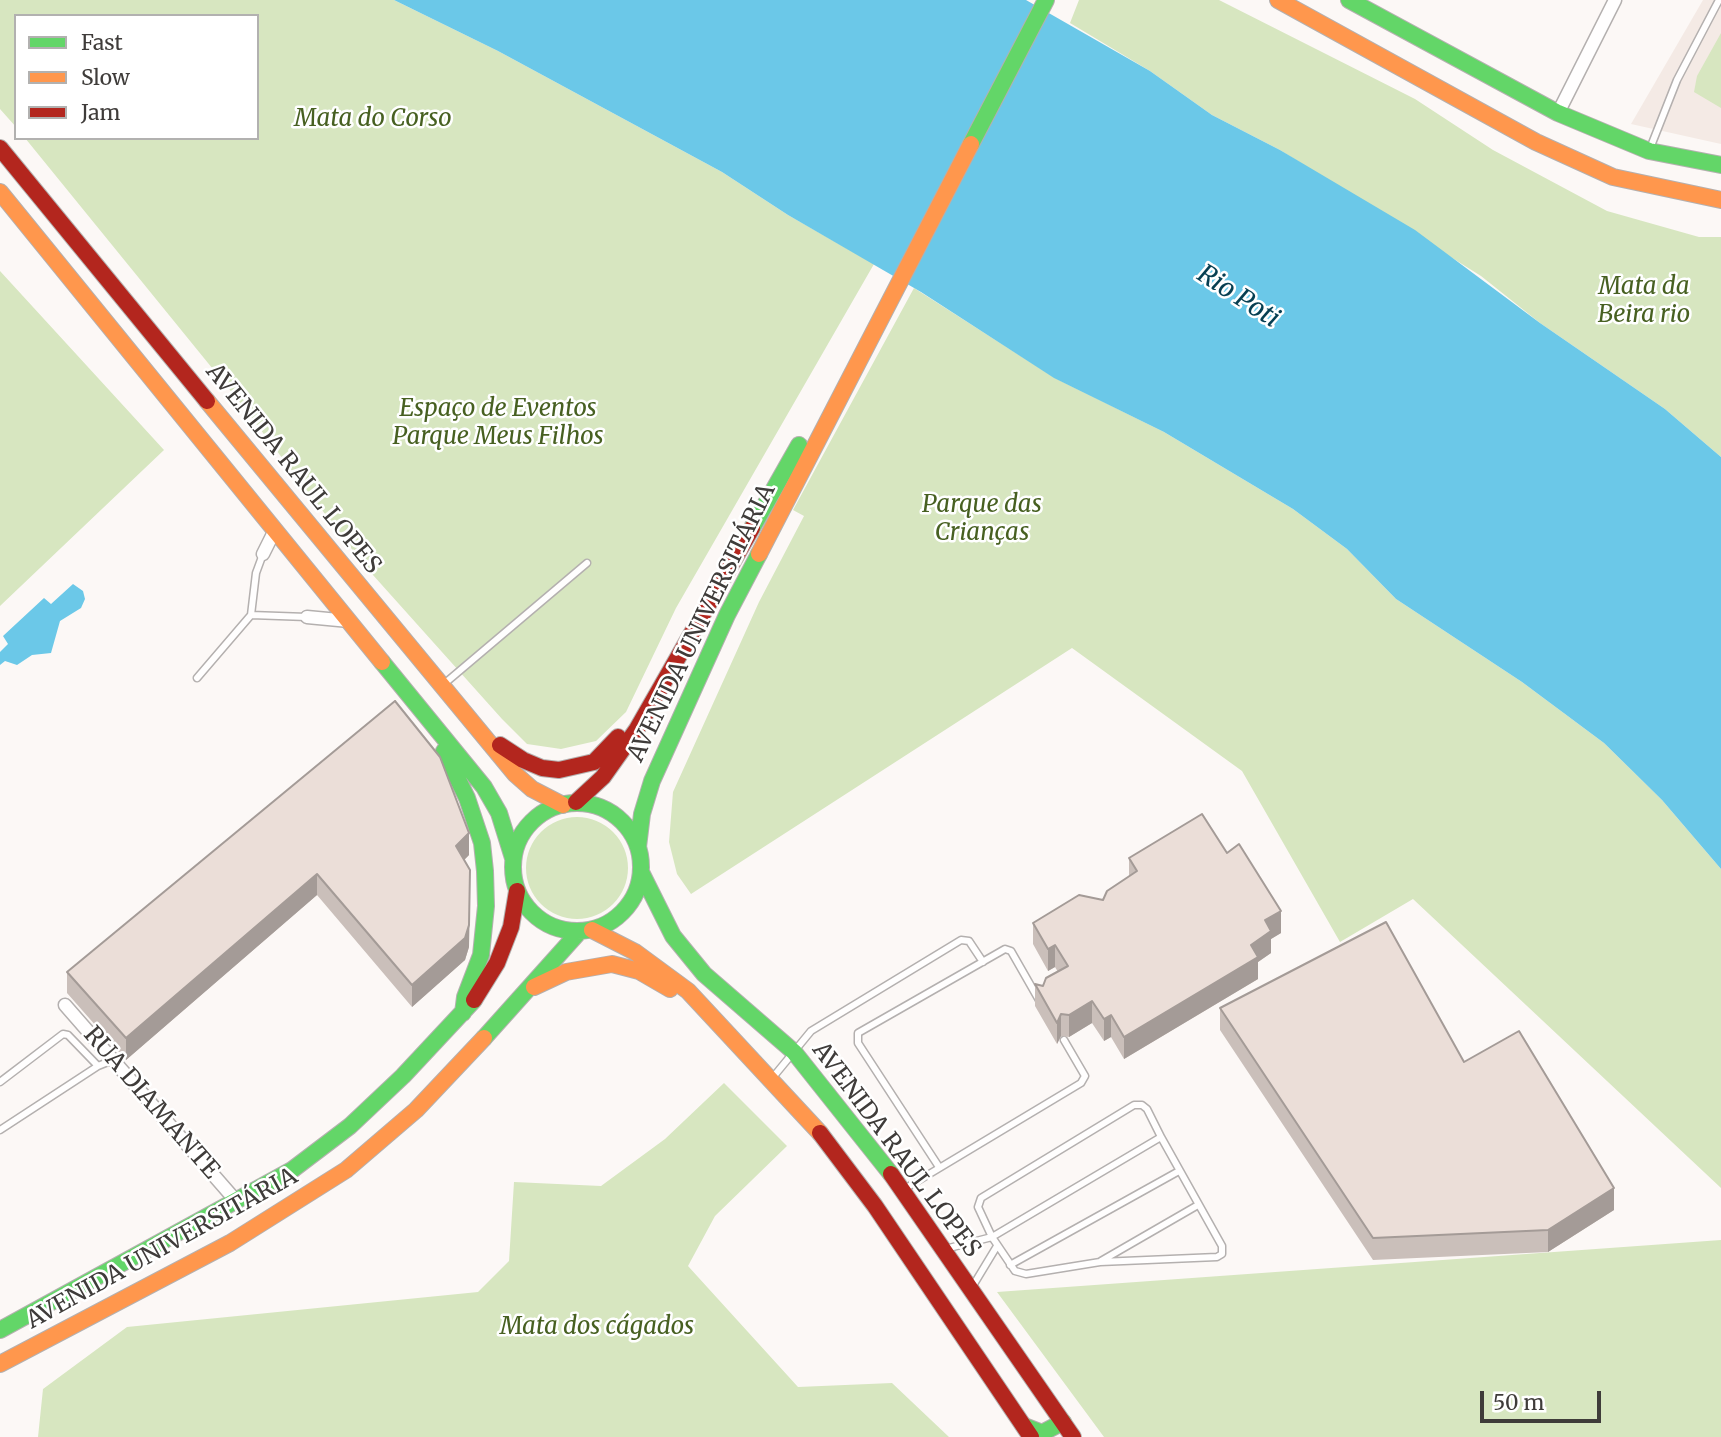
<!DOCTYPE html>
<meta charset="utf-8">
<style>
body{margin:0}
#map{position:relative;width:1721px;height:1437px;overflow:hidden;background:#fcf8f6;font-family:Merriweather,serif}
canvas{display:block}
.legend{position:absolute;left:14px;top:14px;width:245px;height:126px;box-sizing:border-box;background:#fff;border:2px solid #b2b1b0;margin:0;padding:9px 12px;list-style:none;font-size:21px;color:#3f3c3a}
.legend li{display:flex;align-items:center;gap:14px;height:35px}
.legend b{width:35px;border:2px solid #b2b1b0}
.scale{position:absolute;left:1480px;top:1391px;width:121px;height:32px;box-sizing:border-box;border:4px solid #3f3c3a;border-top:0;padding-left:9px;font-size:21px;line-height:24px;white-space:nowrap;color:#3f3c3a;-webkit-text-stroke:5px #fff;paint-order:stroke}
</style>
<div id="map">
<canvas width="1721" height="1437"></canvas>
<ul class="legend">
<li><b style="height:9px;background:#63d668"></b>Fast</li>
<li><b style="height:9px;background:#ff974d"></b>Slow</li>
<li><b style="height:9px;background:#b3261e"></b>Jam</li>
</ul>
<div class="scale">50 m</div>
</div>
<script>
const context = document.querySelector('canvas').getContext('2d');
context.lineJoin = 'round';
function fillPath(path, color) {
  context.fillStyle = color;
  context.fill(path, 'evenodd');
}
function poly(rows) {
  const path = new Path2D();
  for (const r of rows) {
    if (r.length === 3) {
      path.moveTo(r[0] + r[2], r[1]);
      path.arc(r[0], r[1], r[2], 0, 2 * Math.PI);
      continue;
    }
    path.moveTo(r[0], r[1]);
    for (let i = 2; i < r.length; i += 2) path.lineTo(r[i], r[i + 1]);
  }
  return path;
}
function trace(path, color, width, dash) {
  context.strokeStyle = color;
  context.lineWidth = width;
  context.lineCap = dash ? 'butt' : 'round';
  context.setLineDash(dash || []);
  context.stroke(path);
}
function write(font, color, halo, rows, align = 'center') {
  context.font = font + ' Merriweather,serif';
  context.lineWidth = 5;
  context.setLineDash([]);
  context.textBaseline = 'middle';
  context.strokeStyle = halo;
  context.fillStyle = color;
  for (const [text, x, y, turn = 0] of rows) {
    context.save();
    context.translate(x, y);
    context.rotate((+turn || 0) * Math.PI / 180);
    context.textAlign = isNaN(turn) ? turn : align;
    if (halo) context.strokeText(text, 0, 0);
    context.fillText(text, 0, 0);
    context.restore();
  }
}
const built = poly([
 [1703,0,1721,0,1721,144,1631,124]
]);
const green = poly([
 [0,0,394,0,498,51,722,172,788,215,874,264,676,608,626,712,596,741,561,749,527,744,502,719,364,565,234,395,25,138,257,138,257,16,16,16,16,127,0,109],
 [1079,0,1219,0,1415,99,1493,150,1607,211,1699,237,1721,237,1721,457,1665,409,1540,323,1481,276,1280,150,1212,115,1150,71,1070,23],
 [1721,33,1721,108,1694,92,1697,76],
 [0,271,164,450,0,606],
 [914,288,1055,378,1164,432,1293,509,1347,549,1396,599,1522,682,1604,743,1662,800,1721,869,1721,1188,1413,899,1340,942,1242,771,1072,648,691,894,677,874,669,842,673,792,759,602,804,516,793,510],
 [577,868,51],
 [724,1083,787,1146,715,1216,688,1266,798,1387,892,1383,949,1437,38,1437,43,1389,127,1327,478,1292,509,1261,514,1182,601,1186,665,1139],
 [1721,1240,1721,1437,1104,1437,997,1292]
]);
const water = poly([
 [394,0,1026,0,1150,71,1212,115,1280,150,1415,230,1540,323,1665,409,1721,457,1721,869,1662,800,1604,743,1522,682,1396,599,1347,549,1293,509,1164,432,1054,378,921,292,788,215,722,172,498,51],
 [73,584,83,591,85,599,81,608,60,621,51,653,32,655,17,665,5,661,0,665,0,652,8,644,3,636,44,598,51,604]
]);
const lane = poly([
 [1651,146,1677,80,1719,0],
 [251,615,307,617],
 [197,678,251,615,256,573,263,554],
 [444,684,587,563],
 [774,1076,811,1031,961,940,969,941,983,962],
 [0,1082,63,1034,68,1035,98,1066],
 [0,1130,98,1066,113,1060],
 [1161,1137,1222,1246,1222,1254,1217,1257,1100,1262,1026,1274,1015,1271,992,1237,1161,1137],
 [939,1167,858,1043,858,1033,1005,949,1011,951,1039,1000],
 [906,1188,1081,1083,1085,1076,1064,1040],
 [949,1248,992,1237,978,1207,981,1198,1134,1105,1142,1105,1147,1109,1161,1137],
 [1101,1261,1198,1205],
 [1010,1265,1179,1171],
 [974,1284,997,1246]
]);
const street = poly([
 [1558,113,1615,0],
 [263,554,275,530],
 [307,617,349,621],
 [65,1005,237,1202]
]);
const fast = poly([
 [1349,0,1558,113,1649,151,1721,165],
 [971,144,1046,0],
 [752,528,799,445],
 [382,662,484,787,499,813,513,858],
 [444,751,467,798,482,843,485,871,486,906,481,955,465,997,463,1013],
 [577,867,64],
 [638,847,642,814,652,781,727,615,759,554],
 [641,872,673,936,704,974,794,1052,891,1174],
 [484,1038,579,932],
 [0,1330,292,1170,350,1126,403,1076,474,1000],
 [1024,1426,1042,1433,1063,1422]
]);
const slow = poly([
 [1278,0,1536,142,1613,177,1721,200],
 [0,192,382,662],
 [207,401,515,774,532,789,563,805],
 [759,554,971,144],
 [592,930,635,952,688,991,820,1133],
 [534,987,566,972,612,964,639,971,670,989],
 [0,1364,230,1243,346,1170,416,1110,484,1038]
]);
const jam = poly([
 [0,148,207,401],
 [500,745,523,760,542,768,559,770,594,762,618,737],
 [576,802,603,777,637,729,752,528],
 [474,1000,497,963,511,927,517,891],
 [820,1133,875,1206,1031,1437],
 [891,1174,1073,1437]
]);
const wall = poly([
 [395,701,469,855,464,860,470,892,469,947,465,960,412,1007,317,895,126,1060,67,993,67,972],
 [1227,853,1281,933,1271,939,1271,953,1258,962,1258,979,1124,1059,1111,1037,1104,1041,1092,1023,1069,1037,1061,1036,1057,1044,1035,1006,1035,984,1043,986,1058,972,1055,967,1048,971,1033,944,1033,923,1103,900,1129,876,1129,858],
 [1220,1008,1464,1062,1614,1210,1548,1252,1373,1260,1220,1030]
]);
const shadedWall = poly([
 [469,833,469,855,456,868,456,846],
 [470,870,469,947,465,960,412,1007,412,985],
 [317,874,317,895,126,1060,126,1038],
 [1281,911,1281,933,1271,939,1271,953,1258,962,1258,979,1124,1059,1124,1037,1251,945,1265,920],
 [1055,945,1055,967,1048,971,1048,949],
 [1092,1001,1092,1023,1069,1037,1069,1015],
 [1061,1014,1061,1036,1057,1044,1057,1023],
 [1111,1015,1111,1037,1104,1041,1104,1019],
 [1614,1188,1614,1210,1548,1252,1548,1230]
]);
const building = poly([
 [395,701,440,757,469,833,456,846,470,870,469,925,465,938,412,985,317,874,126,1038,67,972,395,701],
 [1202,814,1227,853,1239,844,1281,911,1265,920,1271,931,1251,945,1258,957,1124,1037,1111,1015,1104,1019,1092,1001,1069,1015,1061,1014,1057,1023,1035,984,1043,986,1046,978,1068,966,1055,945,1048,949,1033,923,1079,895,1103,900,1107,891,1137,871,1129,858,1202,814],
 [1386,922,1464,1062,1519,1031,1614,1188,1548,1230,1373,1238,1220,1008,1386,922]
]);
const parkNames = [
 ["Mata do Corso",373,119],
 ["Mata da",1644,287],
 ["Beira rio",1644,315],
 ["Espaço de Eventos",498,409],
 ["Parque Meus Filhos",498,437],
 ["Parque das",982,505],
 ["Crianças",982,533],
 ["Mata dos cágados",597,1327]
];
const streetNames = [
 ["AVENIDA RAUL LOPES",293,469,51],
 ["AVENIDA UNIVERSITÁRIA",702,623,-64],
 ["RUA DIAMANTE",151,1103,49],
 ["AVENIDA RAUL LOPES",896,1150,53],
 ["AVENIDA UNIVERSITÁRIA",162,1249,-29]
];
const waterNames = [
 ["Rio Poti",1238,297,33]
];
fillPath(built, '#f4eae5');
fillPath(green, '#d7e6c0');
fillPath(water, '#6bc8e8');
trace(lane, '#b4b0af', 9);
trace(street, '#b4b0af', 15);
trace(fast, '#b4b0af', 18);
trace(slow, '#b4b0af', 18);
trace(jam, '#b4b0af', 18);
trace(lane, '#fffefe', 6);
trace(street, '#fffefe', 12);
trace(fast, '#63d668', 16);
trace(slow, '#ff974d', 16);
trace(jam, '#b3261e', 16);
fillPath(wall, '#cabfba');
fillPath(shadedWall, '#a49b97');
fillPath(building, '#ebded8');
trace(building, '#a49b97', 2);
write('italic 24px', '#476021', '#fff', parkNames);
write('24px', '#3f3c3a', '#fff', streetNames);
write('italic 26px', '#063f52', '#fff', waterNames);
</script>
